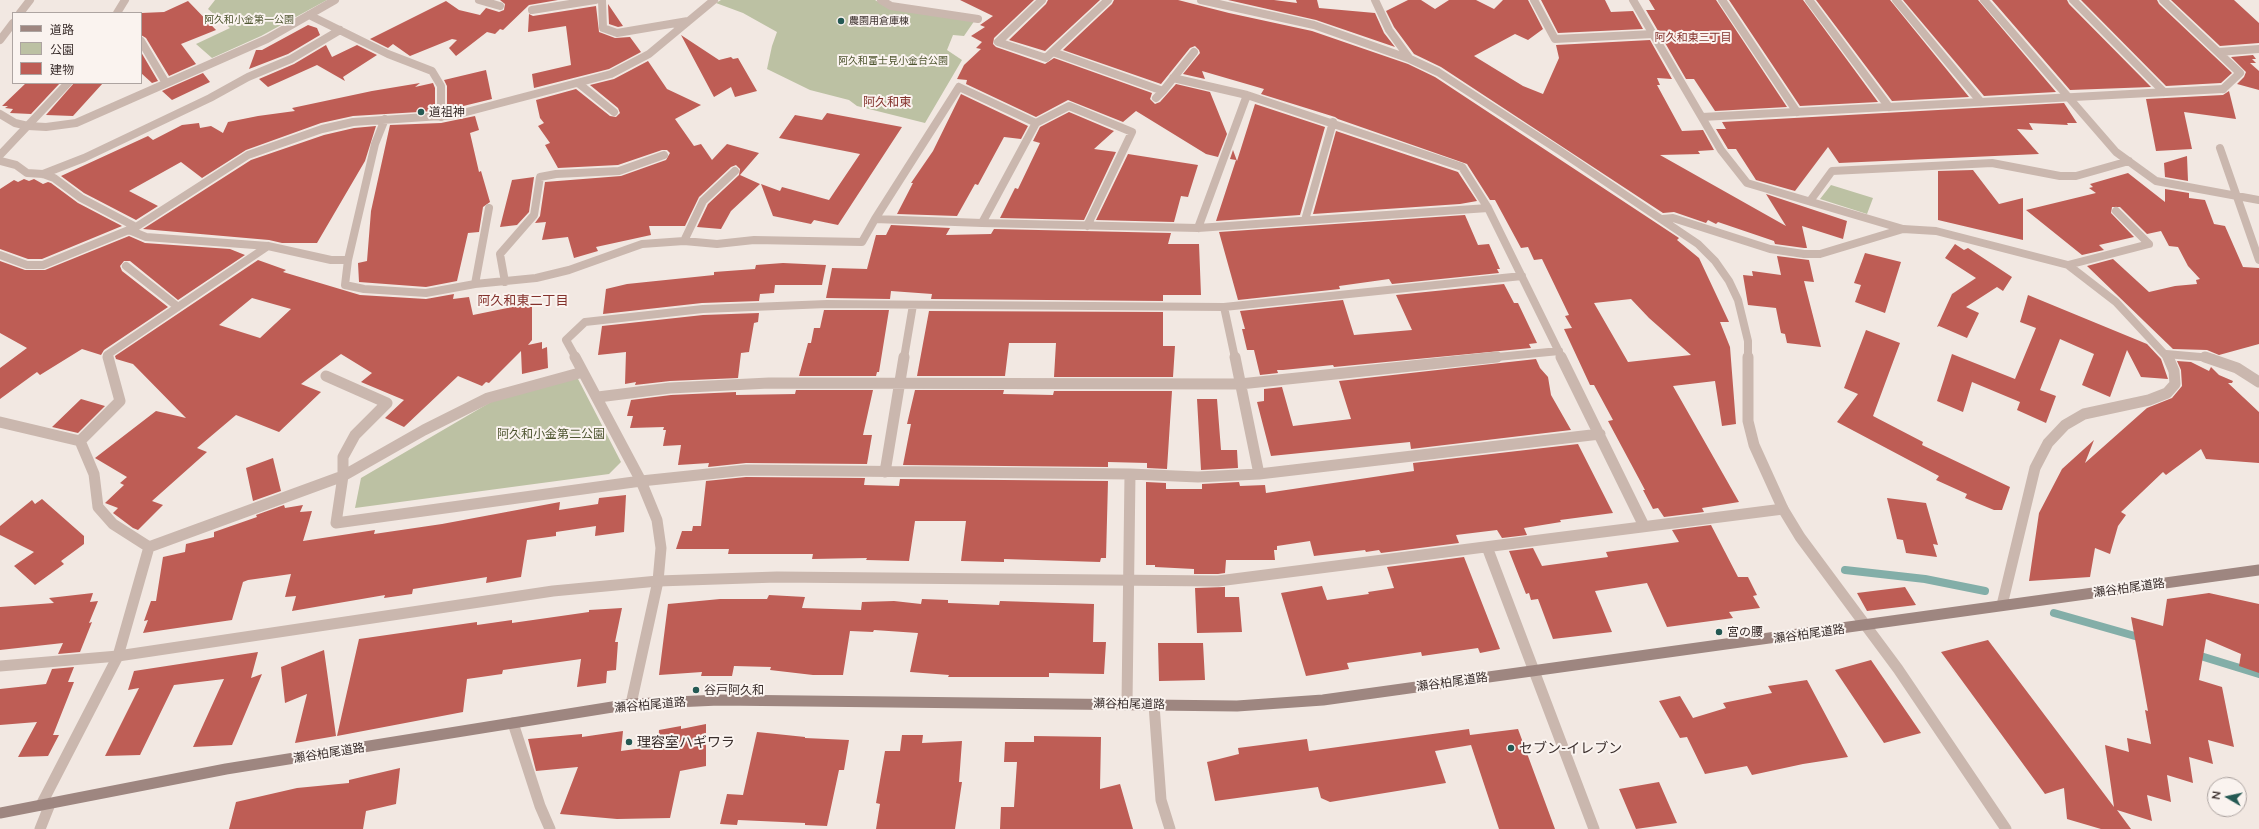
<!DOCTYPE html>
<meta charset="utf-8">
<style>
body{margin:0}
#map{position:relative;width:2259px;height:829px;overflow:hidden;background:#f2e8e2;font-family:Lato,"Noto Sans JP",sans-serif}
canvas{display:block}
.legend{position:absolute;left:12px;top:12px;width:130px;height:72px;box-sizing:border-box;background:#faf3ef;border:1px solid #ada4a1;margin:0;padding:5px 7px;list-style:none;font-size:12px;color:#3a2e2c}
.legend li{display:flex;align-items:center;gap:8px;height:20px}
.legend b{width:20px;border:1px solid #ada4a1}
.north{position:absolute;left:2207px;top:777px;width:40px;height:40px;box-sizing:border-box;background:#faf3ef;border:1px solid #ada4a1;border-radius:50%;rotate:279deg;font-size:11px;font-weight:700;line-height:16px;text-align:center;color:#3a2e2c}
.north::after{content:'';display:block;margin:auto;width:14px;height:18px;background:#245953;clip-path:polygon(50% 0,100% 100%,50% 72%,0 100%)}
</style>
<div id="map">
<canvas width="2259" height="829"></canvas>
<ul class="legend">
<li><b style="height:5px;background:#9e8680"></b>道路</li>
<li><b style="height:11px;background:#bcc1a3"></b>公園</li>
<li><b style="height:11px;background:#be5d55"></b>建物</li>
</ul>
<div class="north">N</div>
</div>
<script>
const context = document.querySelector('canvas').getContext('2d');
context.lineJoin = 'round';
function fillPath(path, color) {
  context.fillStyle = color;
  context.fill(path, 'evenodd');
}
function poly(rows) {
  const path = new Path2D();
  for (const r of rows) {
    path.moveTo(r[0], r[1]);
    for (let i = 2; i < r.length; i += 2) path.lineTo(r[i], r[i + 1]);
  }
  return path;
}
function trace(path, color, width, dash) {
  context.strokeStyle = color;
  context.lineWidth = width;
  context.lineCap = dash ? 'butt' : 'round';
  context.setLineDash(dash || []);
  context.stroke(path);
}
function write(font, color, halo, rows, align = 'center') {
  context.font = font + ' Lato,"Noto Sans JP",sans-serif';
  context.lineWidth = 4;
  context.setLineDash([]);
  context.textBaseline = 'middle';
  context.strokeStyle = halo;
  context.fillStyle = color;
  for (const [text, x, y, turn = 0] of rows) {
    context.save();
    context.translate(x, y);
    context.rotate((+turn || 0) * Math.PI / 180);
    context.textAlign = isNaN(turn) ? turn : align;
    if (halo) context.strokeText(text, 0, 0);
    context.fillText(text, 0, 0);
    context.restore();
  }
}
const green = poly([
 [215,0,327,0,261,36,212,58,196,44,230,28,208,9],
 [721,0,875,0,887,7,975,20,964,36,953,35,947,50,962,60,925,123,857,106,849,100,810,90,767,69,772,46,777,32,743,13,716,3],
 [1831,185,1873,198,1867,214,1820,199],
 [577,377,621,462,609,474,355,508,361,478,496,399]
]);
const stream = poly([
 [1845,570,1925,579,1985,591],
 [2054,613,2142,638],
 [2194,654,2259,674]
]);
const building = poly([
 [500,0,558,0,529,5,503,30,500,29,495,34,487,32,456,56,449,48,457,40,452,39,410,56,393,44,388,48,370,39,446,1,459,10,480,15,486,8,499,12,504,10,505,4],
 [960,0,1034,0,994,38,993,44,996,47,1045,64,1054,58,1152,93,1150,99,1155,104,1160,102,1176,84,1210,92,1227,134,1218,157,1206,154,1136,111,1123,122,1068,100,1036,117,966,84,967,80,957,79,964,65,981,49,976,48,982,42,971,36,985,27,980,25,993,16],
 [1048,0,1100,0,1045,51,1009,40,1046,4],
 [1114,0,1178,0,1229,13,1312,31,1408,64,1435,77,1679,238,1677,240,1699,258,1729,322,1720,322,1730,347,1736,424,1722,426,1715,381,1673,386,1739,502,1702,508,1704,512,1664,517,1658,508,1653,509,1643,490,1645,490,1608,421,1613,420,1594,385,1590,385,1564,329,1572,328,1565,316,1569,315,1542,259,1534,260,1528,247,1521,248,1495,200,1490,200,1467,164,1338,119,1335,117,1261,94,1264,89,1202,71,1205,79,1183,74,1200,53,1199,50,1195,46,1190,48,1161,84,1063,50,1112,4],
 [1631,299,1649,318,1691,355,1628,362,1594,303],
 [1228,0,1274,0,1297,3,1296,0,1317,0,1319,8,1375,13,1384,33,1395,47,1316,20],
 [1408,0,1421,0,1435,9,1449,0,1476,0,1494,9,1503,0,1528,0,1543,29,1528,40,1515,34,1474,56,1523,86,1543,94,1559,58,1556,45,1650,40,1672,79,1657,78,1660,85,1657,85,1682,131,1703,130,1714,150,1698,151,1700,154,1660,155,1786,226,1766,194,1847,221,1843,239,1802,226,1807,248,1804,248,1775,244,1774,241,1718,222,1716,224,1708,220,1706,223,1674,212,1663,213,1441,67,1414,54,1394,27,1386,11],
 [1541,0,1605,0,1611,12,1633,11,1643,29,1558,33],
 [1649,0,1716,0,1787,107,1715,111,1694,79,1686,79,1646,10,1655,10],
 [1729,0,1803,0,1878,102,1800,106],
 [1816,0,1890,0,1969,97,1892,101],
 [1903,0,1978,0,2056,92,1984,96],
 [1992,0,2067,0,2069,4,2151,87,2070,90],
 [2081,0,2157,0,2159,4,2232,73,2221,83,2166,86],
 [2171,0,2234,0,2259,23,2259,43,2220,46],
 [188,1,216,30,181,44,196,64,169,76,146,38,141,35,141,13,164,12],
 [608,4,623,26,618,27,609,24],
 [596,6,599,32,615,38,630,37,641,52,609,69,534,88,532,74,571,65,566,26,528,32,529,14,533,16],
 [308,25,317,28,320,35,288,54,249,69,256,50,262,50],
 [681,35,719,60,731,57,733,59,738,58,757,91,735,97,731,87,714,97],
 [326,45,332,57,357,45,377,55,343,77,345,81,317,65,268,87,259,79,294,64],
 [141,52,158,81,152,83,141,73],
 [2253,55,2256,59,2252,59,2256,63,2250,63,2259,71,2259,90,2237,84,2244,77,2246,72,2231,57],
 [648,61,667,89,701,105,675,119,694,146,701,144,712,160,727,144,759,153,740,175,760,184,731,211,721,229,697,227,708,204,739,175,740,169,736,165,731,167,699,197,685,226,649,226,651,235,596,247,598,251,574,258,568,237,542,240,546,222,535,223,540,216,545,182,621,176,666,160,670,153,667,150,662,150,618,165,558,168,545,145,550,143,538,126,544,123,540,118,536,100,576,89,610,116,616,117,620,113,618,108,590,85,614,79],
 [486,70,492,99,447,110,447,86,444,80],
 [203,73,210,82,172,100,162,91],
 [26,83,60,83,31,114,10,113,13,109,5,108,8,106,2,106],
 [74,83,103,83,73,116,46,115],
 [420,83,415,87,433,83,435,88,435,111,353,116,321,123,246,150,202,178,181,162,129,191,158,206,136,220,84,193,61,176,148,136,153,140,182,125,199,123,200,128,211,126,223,133,228,122,258,116,295,111,292,108,372,91],
 [2229,91,2236,119,2184,112,2192,149,2156,151,2146,99,2223,95],
 [961,94,1028,126,1021,139,1004,137,978,185,975,184,957,216,897,214,913,183,911,183,933,151],
 [2064,103,2077,123,2067,123,2068,125,2029,123,2033,130,2017,129,2039,154,1839,163,1828,147,1795,191,1756,180,1736,149,1728,149,1716,129,1726,129,1722,122],
 [1255,104,1325,127,1300,215,1216,221,1236,160,1230,159,1233,150,1237,161],
 [1069,112,1114,131,1094,149,1116,152,1084,220,1000,218,1015,188,1018,189,1040,143,1033,141,1040,127],
 [827,113,902,127,838,225,814,220,811,224,773,216,761,184,780,191,782,187,829,200,860,154,779,138,795,115,822,120],
 [475,116,479,130,470,133,479,172,481,171,490,202,483,207,479,232,468,233,457,281,426,287,359,282,358,263,367,261,371,211,390,125,441,123],
 [376,126,365,161,317,243,282,243,269,240,143,229,251,160,324,135,354,128],
 [1336,131,1458,172,1477,201,1460,204,1313,214],
 [1128,154,1198,165,1188,197,1181,196,1174,222,1096,220],
 [2187,156,2188,181,2165,177,2164,163],
 [1973,170,1999,204,2023,198,2023,240,1938,220,1938,171],
 [2128,173,2165,202,2165,189,2189,193,2189,198,2205,200,2214,224,2225,226,2243,267,2259,268,2259,344,2219,355,2207,350,2173,349,2087,266,2113,259,2149,292,2175,286,2197,284,2196,280,2200,279,2188,266,2178,247,2169,246,2161,231,2147,234,2120,207,2112,207,2111,213,2134,237,2099,245,2104,250,2082,255,2026,210,2096,193,2089,188,2093,187,2090,184],
 [534,177,529,212,517,225,500,227,512,180],
 [24,179,29,181,34,179,43,184,48,182,51,183,78,203,122,226,42,259,28,259,0,249,0,189,14,180,18,182],
 [1465,215,1478,245,1489,244,1500,269,1497,269,1499,273,1392,284,1389,279,1339,286,1340,289,1238,300,1219,232],
 [891,225,950,228,946,235,991,234,994,229,1171,233,1168,244,1199,244,1201,295,1163,295,1163,301,931,299,932,294,891,291,890,299,826,298,832,268,867,269,876,235,886,235],
 [129,236,145,243,230,249,245,255,178,300,130,261,124,261,120,266,122,271,168,307,104,350,101,355,82,349,40,375,37,372,0,399,0,368,27,348,0,333,0,261,25,270,45,270],
 [1955,244,1964,250,1968,248,2012,277,2003,291,1997,287,1966,307,1979,313,1967,338,1939,326,1937,327,1952,294,1976,278,1945,258],
 [1865,253,1901,262,1885,313,1855,302,1861,285,1854,283],
 [1777,256,1809,260,1814,282,1804,281,1821,347,1787,343,1785,334,1781,333,1776,308,1748,305,1743,275,1753,276,1752,271,1781,275],
 [258,260,286,270,283,272,360,295,426,299,454,294,453,299,469,297,473,315,532,303,532,340,528,345,542,342,542,349,547,347,548,368,522,374,521,351,489,383,486,382,482,386,458,376,404,427,385,418,404,400,361,382,372,373,341,354,301,384,321,392,279,432,236,415,197,448,207,452,152,501,163,505,138,530,133,528,113,513,118,508,105,503,124,485,120,483,127,477,95,458,156,411,186,418,133,364,116,359,115,356],
 [252,298,291,309,260,338,219,325],
 [783,263,826,265,822,285,775,285,774,293,760,294,759,301,702,303,603,314,606,289,627,284,714,275,714,272,755,269,756,265],
 [1504,284,1514,303,1518,303,1537,343,1529,344,1531,348,1334,367,1333,365,1283,370,1277,370,1278,373,1260,375,1254,350,1247,350,1242,329,1245,329,1240,311,1343,300,1354,335,1412,330,1396,295],
 [2028,295,2147,344,2161,359,2168,379,2141,377,2127,350,2110,397,2082,385,2094,354,2060,339,2040,390,2056,396,2046,423,2017,410,2020,402,1972,382,1963,412,1937,401,1952,354,2015,379,2036,328,2020,322],
 [824,310,889,310,879,372,877,372,876,376,799,376,808,343,811,343,814,328,820,328],
 [929,311,1163,312,1163,346,1175,346,1173,377,1054,377,1056,343,1009,343,1005,376,917,376],
 [759,313,758,322,754,323,749,352,741,353,738,378,670,381,635,385,636,382,625,384,626,352,598,355,602,326,703,315],
 [1866,330,1900,343,1873,416,1923,442,1922,445,2010,487,2002,510,1994,510,1965,498,1967,494,1936,480,1939,476,1837,422,1858,394,1844,388],
 [1536,359,1540,368,1548,377,1551,395,1571,430,1411,449,1410,442,1271,456,1257,402,1264,401,1264,389,1282,387,1293,426,1351,419,1339,381],
 [2177,361,2191,362,2209,371,2211,367,2219,375,2233,381,2232,383,2228,383,2259,412,2259,463,2206,459,2201,449,2166,475,2163,472,2121,512,2126,515,2118,526,2110,554,2095,548,2090,577,2029,581,2039,513,2062,469,2094,440,2085,463,2147,408,2172,398,2182,386,2181,370],
 [796,390,873,390,863,435,872,435,867,464,746,463,708,467,709,463,678,465,681,445,663,446,666,430,663,430,664,427,630,428,633,416,627,416,631,400,671,395,736,392,736,395,795,394],
 [915,390,1004,390,1003,394,1053,395,1054,391,1172,391,1167,469,1147,468,1147,463,1108,462,1108,467,903,465,911,424,907,424],
 [81,399,105,406,78,433,52,427],
 [1197,399,1217,399,1221,450,1237,450,1238,468,1201,470],
 [1578,444,1613,513,1560,520,1561,522,1524,528,1527,535,1502,538,1497,530,1456,535,1459,543,1381,553,1379,550,1366,552,1365,550,1314,556,1310,541,1277,546,1277,550,1274,550,1275,560,1226,560,1225,573,1218,574,1194,574,1194,569,1155,567,1155,565,1146,565,1146,482,1166,483,1166,489,1202,489,1202,484,1239,482,1240,486,1265,485,1266,493,1414,471,1413,463],
 [273,458,281,491,253,501,246,468],
 [746,477,865,478,864,485,899,486,900,479,1108,481,1106,558,1101,558,1100,562,1004,559,1004,562,961,561,966,521,915,521,909,561,866,560,867,558,812,559,813,554,728,554,729,549,676,549,682,531,692,531,693,526,701,526,706,481],
 [626,495,624,532,595,536,596,526,556,532,556,536,527,540,521,577,486,583,487,577,413,589,412,594,384,598,385,595,292,611,296,596,285,597,291,574,248,580,243,582,232,620,143,633,148,620,144,621,151,601,156,601,163,557,185,552,186,544,214,537,214,532,257,517,256,515,284,505,285,508,303,505,300,512,312,511,303,541,375,530,374,534,442,524,560,502,559,510,598,504,599,498],
 [1887,498,1926,503,1938,545,1933,544,1937,557,1906,553,1903,540,1897,539],
 [42,499,84,536,84,544,61,561,64,564,35,585,14,566,34,552,0,535,0,526,32,500,35,504],
 [1711,525,1738,577,1748,577,1757,595,1753,596,1760,608,1729,612,1733,618,1667,627,1647,583,1595,591,1612,632,1553,639,1538,599,1531,600,1529,593,1526,594,1509,551,1533,548,1542,566,1608,557,1606,552,1679,542,1672,530],
 [1464,557,1500,649,1480,653,1478,648,1422,656,1421,652,1347,663,1349,669,1306,676,1281,593,1322,586,1327,600,1369,594,1368,592,1394,588,1387,567],
 [1225,587,1225,597,1239,597,1242,632,1197,633,1195,588],
 [1905,587,1916,605,1867,611,1857,593],
 [93,593,90,602,98,601,89,623,92,622,80,652,58,654,63,643,0,650,0,607,54,603,49,598],
 [2209,593,2259,604,2259,673,2239,666,2241,654,2206,639,2199,680,2222,687,2234,747,2208,740,2213,764,2189,757,2193,783,2167,775,2171,802,2147,795,2152,821,2117,810,2131,829,2101,829,2067,819,2064,788,2045,794,1941,652,1988,640,2114,807,2105,745,2129,752,2127,738,2151,744,2145,710,2148,711,2131,617,2163,626,2167,599],
 [769,595,805,597,802,608,861,610,862,602,894,601,921,604,922,599,948,600,948,603,999,605,1000,601,1094,604,1093,642,1106,642,1104,674,1049,673,1049,677,948,677,949,675,910,672,918,633,874,630,873,632,850,631,843,675,813,675,770,670,771,667,734,666,732,676,701,676,702,672,659,675,668,604,720,599,767,599],
 [622,608,615,642,618,642,616,670,607,671,606,683,577,687,581,659,503,670,502,674,467,679,463,712,337,736,359,639,477,622,477,625,512,620,512,623,589,612,589,610],
 [1158,643,1203,643,1205,680,1159,681],
 [324,650,336,736,295,743,307,694,285,703,281,667],
 [258,652,251,678,262,674,232,745,193,747,224,679,174,685,140,755,105,756,139,688,128,690,134,671],
 [1871,660,1921,733,1884,743,1835,670],
 [74,667,68,682,74,682,53,735,59,735,48,756,18,757,37,722,0,725,0,689,46,684,52,669],
 [1807,680,1848,757,1803,764,1752,775,1747,766,1705,774,1687,737,1680,738,1659,701,1680,696,1693,718,1726,708,1723,703,1772,693,1768,686],
 [706,724,706,766,680,771,670,818,617,819,560,814,578,767,536,771,528,739,582,734,582,737,623,731,621,751,658,746,659,730,681,726,681,729],
 [1469,729,1470,735,1518,729,1555,829,1499,829,1471,745,1435,751,1446,783,1330,802,1321,798,1318,787,1215,801,1207,762,1239,754,1238,748,1307,739,1309,751],
 [757,732,805,737,805,738,849,740,844,770,839,770,827,826,805,825,805,823,738,820,737,825,720,824,727,794,743,795],
 [902,735,923,735,922,743,962,741,959,782,962,782,955,829,876,829,880,804,876,803,885,751,900,751],
 [1034,736,1101,737,1100,789,1120,784,1133,829,1000,829,1001,807,1014,807,1017,762,1004,762,1005,742,1034,742],
 [400,768,396,804,366,811,363,829,229,829,236,802,297,788,349,783,349,780],
 [1659,782,1677,823,1636,829,1619,789]
]);
const minorFar1 = poly([
 [479,0,500,6],
 [602,0,603,28,617,33,688,21],
 [881,0,891,6,978,19],
 [1042,0,998,42,1046,58,1108,0],
 [1201,0,1314,25,1410,59,1438,72,1560,151,1698,244,1715,261,1729,281,1738,300,1748,341,1748,358],
 [1375,0,1389,30,1410,59],
 [1534,0,1555,39,1653,34],
 [1722,0,1797,112],
 [1809,0,1889,107],
 [1896,0,1981,102],
 [1984,0,2116,152,2156,181,2259,200],
 [2073,0,2164,92],
 [2163,0,2240,73,2223,89],
 [532,10,595,0],
 [20,13,30,0],
 [309,15,388,54,432,71,441,86,441,117],
 [0,40,13,23],
 [141,41,166,83],
 [1053,52,1163,91,1194,52],
 [2218,52,2259,49],
 [1173,78,1247,95,1462,167,1488,208,1562,358],
 [578,83,614,112],
 [959,87,1036,123,982,223,875,219,959,87],
 [1156,98,1163,91],
 [0,114,15,123,28,126,46,127,76,123,267,39,335,0],
 [385,119,375,144,348,260,345,285,364,289,426,293,475,284,536,278,569,270,642,244,684,241,717,244,754,240,862,242,875,219],
 [1036,123,1069,106,1132,132,1087,226],
 [2220,148,2259,260],
 [0,161,16,165,27,173,43,174,54,178,81,198,136,227],
 [43,174,84,158,210,98,248,77,291,59,340,30],
 [1810,201,1832,171,1992,163,2060,176,2076,176,2129,161],
 [1663,219,1673,218,1770,249,1804,254,1820,254,1903,229,1936,231,2068,265,2116,302,2168,358],
 [1305,220,1333,122],
 [982,223,1198,228,1488,208],
 [1198,228,1247,95],
 [129,230,146,237,268,246,331,260,348,260],
 [684,241,703,201,735,171],
 [0,255,27,265,43,265,136,227,248,155,322,129,353,122,455,115,611,74,649,54,714,0],
 [2068,265,2149,244,2116,211],
 [126,266,178,307],
 [505,282,500,254,534,215,540,177,556,174,619,171,664,155],
 [475,284,489,208],
 [1224,307,1235,358],
 [2166,354,2212,358],
 [108,358,107,355,268,246],
 [576,358,566,340,585,322,703,309,827,304,1224,307,1522,276],
 [904,358,913,305],
 [1487,358,1559,351]
]);
const minor = poly([
 [575,357,641,481,657,520,661,548,658,581,631,704],
 [1235,357,1259,474],
 [1561,357,1644,526],
 [1748,357,1748,421,1754,445,1783,509,1800,537,1898,669,2006,829],
 [2205,357,2237,368,2259,382],
 [326,376,387,403,355,435,343,457,343,476,336,523,641,481,746,470,1130,474,1198,477,1259,474,1600,434],
 [598,397,670,388,769,383,1240,384,1497,357],
 [0,422,80,441,94,474,98,507,113,524,149,547,118,656,41,805],
 [80,441,120,401,108,357],
 [885,472,904,357],
 [149,547,343,476,424,430,488,398,583,372],
 [2002,605,2035,468,2048,443,2065,425,2084,414,2149,400,2167,393,2175,384,2174,371,2168,357],
 [1127,703,1130,474],
 [1154,705,1161,800,1170,829],
 [513,723,540,806,550,829],
 [40,829,50,804]
]);
const tertiaryFar1 = poly([
 [1633,0,1721,150,1747,183,1903,229],
 [117,13,125,0],
 [1702,117,2223,89],
 [0,155,68,83]
]);
const tertiary = poly([
 [1487,547,1594,829],
 [0,666,118,656,553,591,658,581,777,577,1218,581,1783,509]
]);
const secondary = poly([
 [0,813,226,769,631,704,719,700,1237,706,1323,700,2259,570]
]);
const markers = [
 [841,21,4,"#245953"],
 [421,112,4,"#245953"],
 [1719,632,4,"#245953"],
 [696,690,4,"#245953"],
 [629,742,4,"#245953"],
 [1511,748,4,"#245953"]
];
const farParknames = [
 ["阿久和小金第一公園",249,20],
 ["阿久和富士見小金台公園",893,61]
];
const farPoinames = [
 ["農園用倉庫棟",849,21]
];
const farNeighbourhoodnames = [
 ["阿久和東三丁目",1693,37]
];
const farQuarternames = [
 ["阿久和東",887,102]
];
const poiNames = [
 ["道祖神",429,112],
 ["宮の腰",1727,632],
 ["谷戸阿久和",704,690]
];
const parkNames = [
 ["阿久和小金第二公園",551,434]
];
const streetNames = [
 ["瀬谷柏尾道路",2129,588,-8],
 ["瀬谷柏尾道路",1809,634,-8],
 ["瀬谷柏尾道路",1452,682,-8],
 ["瀬谷柏尾道路",1129,704,1],
 ["瀬谷柏尾道路",650,705,-5],
 ["瀬谷柏尾道路",329,753,-9]
];
const neighbourhoodNames = [
 ["阿久和東二丁目",523,301]
];
const nearPoinames = [
 ["理容室ハギワラ",637,742],
 ["セブン-イレブン",1519,748]
];
fillPath(green, '#bcc1a3');
trace(stream, '#83aea8', 8);
fillPath(building, '#be5d55');
trace(minorFar1, '#cab7ae', 8);
trace(minor, '#cab7ae', 11);
trace(tertiaryFar1, '#cab7ae', 8);
trace(tertiary, '#cab7ae', 11);
trace(secondary, '#9e8680', 11);
for (const [x, y, r, color] of markers) {
  const dot = new Path2D();
  dot.arc(x, y, r, 0, 2 * Math.PI);
  context.fillStyle = color;
  context.fill(dot);
  trace(dot, '#faf3ef', 1.5);
}
write('10px', '#4f5631', '#faf3ef', farParknames);
write('10px', '#3a2e2c', '#faf3ef', farPoinames, 'left');
write('11px', '#83312b', '#faf3ef', farNeighbourhoodnames);
write('12px', '#83312b', '#faf3ef', farQuarternames);
write('12px', '#3a2e2c', '#faf3ef', poiNames, 'left');
write('12px', '#4f5631', '#faf3ef', parkNames);
write('12px', '#3a2e2c', '#faf3ef', streetNames);
write('13px', '#83312b', '#faf3ef', neighbourhoodNames);
write('14px', '#3a2e2c', '#faf3ef', nearPoinames, 'left');
</script>
